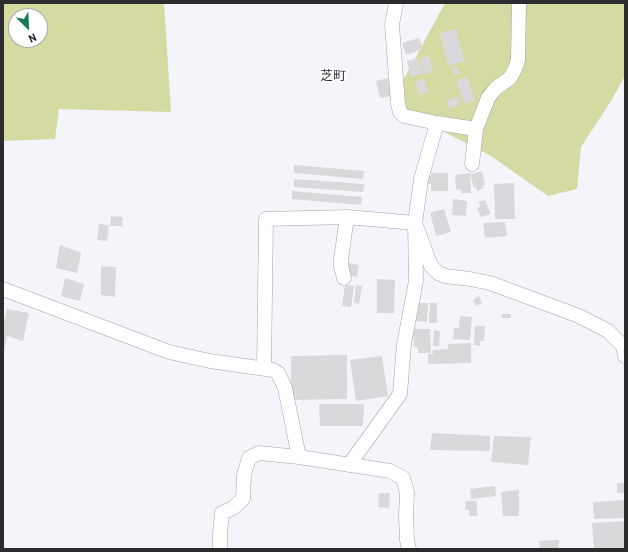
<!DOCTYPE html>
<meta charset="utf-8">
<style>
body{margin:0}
#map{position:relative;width:628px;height:552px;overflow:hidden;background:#f4f5fa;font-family:Barlow,sans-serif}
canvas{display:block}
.frame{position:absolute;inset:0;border:4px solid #2c2c2e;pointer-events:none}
.north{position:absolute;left:8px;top:8px;width:40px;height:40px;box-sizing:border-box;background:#fff;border:1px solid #ababab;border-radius:50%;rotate:156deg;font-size:11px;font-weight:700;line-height:16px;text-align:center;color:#2c2c2e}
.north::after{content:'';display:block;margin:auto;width:14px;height:18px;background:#1a7b52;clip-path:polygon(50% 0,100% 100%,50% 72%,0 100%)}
</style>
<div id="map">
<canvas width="628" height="552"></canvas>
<div class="frame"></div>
<div class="north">N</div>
</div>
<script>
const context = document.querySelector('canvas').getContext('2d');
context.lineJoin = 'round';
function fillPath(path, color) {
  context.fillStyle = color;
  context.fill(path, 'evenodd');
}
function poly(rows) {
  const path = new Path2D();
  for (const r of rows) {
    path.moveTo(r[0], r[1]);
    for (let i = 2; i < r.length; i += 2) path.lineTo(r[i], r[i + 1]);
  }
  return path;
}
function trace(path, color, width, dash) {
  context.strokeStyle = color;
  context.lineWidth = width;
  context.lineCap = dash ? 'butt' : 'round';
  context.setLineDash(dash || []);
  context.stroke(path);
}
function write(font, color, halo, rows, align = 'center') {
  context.font = font + ' Barlow,"Noto Sans JP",sans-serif';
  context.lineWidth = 3.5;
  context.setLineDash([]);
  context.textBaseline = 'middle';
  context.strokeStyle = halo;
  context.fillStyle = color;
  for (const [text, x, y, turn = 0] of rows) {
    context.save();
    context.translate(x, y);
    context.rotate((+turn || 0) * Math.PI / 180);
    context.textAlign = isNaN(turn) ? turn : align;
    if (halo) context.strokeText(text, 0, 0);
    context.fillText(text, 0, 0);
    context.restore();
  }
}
const green = poly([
 [3,3,164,3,171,112,59,109,55,139,3,141],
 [16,16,40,16,40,40,16,40],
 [445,3,625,3,625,76,611,101,581,147,577,189,548,196,491,156,407,113,398,90]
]);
const building = poly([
 [455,29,465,61,449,66,439,34],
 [419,38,423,49,406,55,402,43],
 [429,56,433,72,424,74,420,58],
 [418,58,423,74,411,77,407,61],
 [457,66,460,74,455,76,452,68],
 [467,77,475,100,464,104,456,81],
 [388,78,391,96,380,98,376,81],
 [424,79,428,92,420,96,415,82],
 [457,96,460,104,449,109,446,101],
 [294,165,364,171,363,179,294,173],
 [482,171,485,185,482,186,483,188,477,191,476,187,474,188,470,174],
 [431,173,448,173,448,191,431,191,431,184,427,184,426,176,431,176],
 [470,173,471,193,461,193,461,189,456,190,455,175],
 [294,179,364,184,363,192,294,187],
 [514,183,515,219,495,219,494,184],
 [292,191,362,197,361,205,292,199],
 [453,199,467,201,466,216,452,215],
 [485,200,491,214,481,217,477,208,480,207,479,202],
 [444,209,451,232,436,236,430,213],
 [111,216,123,217,122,226,110,226],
 [505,222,507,236,485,238,483,223],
 [99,224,109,225,107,241,97,240],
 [60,245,81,253,77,273,56,268],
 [348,263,359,265,357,277,346,275],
 [101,266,116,267,115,297,101,295],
 [65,278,84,284,80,301,61,296],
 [377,279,395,280,394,313,377,313],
 [345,285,354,286,351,307,342,306],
 [356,285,362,286,359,304,354,303],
 [479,296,482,303,476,306,473,300],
 [417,303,428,303,427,322,416,321],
 [430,303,437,303,437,323,429,323],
 [7,309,29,313,23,341,7,336,4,352,3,326],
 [502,314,511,314,511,318,502,318],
 [460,316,472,317,470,340,453,339,454,328,459,328],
 [475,326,485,326,484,341,480,341,480,346,474,345],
 [413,329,430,329,431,353,418,353,418,348,414,346],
 [434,330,440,331,439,346,433,346],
 [471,343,471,363,428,364,428,354,433,354,432,350,448,349,448,344],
 [347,355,347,399,291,400,291,356],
 [382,356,388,396,356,401,350,360],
 [319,404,364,404,363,426,320,426],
 [432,433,490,436,490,451,430,450],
 [494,436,531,437,528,465,491,462],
 [617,483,625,483,625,493,617,493],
 [495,486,496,496,471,499,470,489],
 [519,490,519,516,503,516,501,492],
 [379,493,390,493,389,508,378,507],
 [625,500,625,518,594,519,593,502],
 [466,501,477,501,477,516,469,516,469,510,465,510],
 [625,521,625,548,594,549,592,523],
 [559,540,559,549,540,549,539,541]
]);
const minor = poly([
 [396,3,392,25,398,104,400,112,404,116,437,123,476,129],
 [472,164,476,129,488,98,496,88,510,78,515,69,518,60,519,3],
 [344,278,341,266,341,259,347,217],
 [3,289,169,352,210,361,273,370,278,373,285,388,299,457],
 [264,368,266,219,347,217,415,223,431,266,438,273,445,276,470,279,490,283,579,316,608,331,623,346,625,356],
 [349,465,400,394,404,344,416,281,415,223,421,179,437,123],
 [220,549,220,533,222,513,233,508,243,499,244,475,249,458,259,453,299,457,390,471,403,478,407,492,406,516,407,540,409,549]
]);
const neighbourhoodNames = [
 ["芝町",333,76]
];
fillPath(green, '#d4daa2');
fillPath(building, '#dbd8db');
trace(minor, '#a2a3a7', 15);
trace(minor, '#fff', 14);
write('13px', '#343538', '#fff', neighbourhoodNames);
</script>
